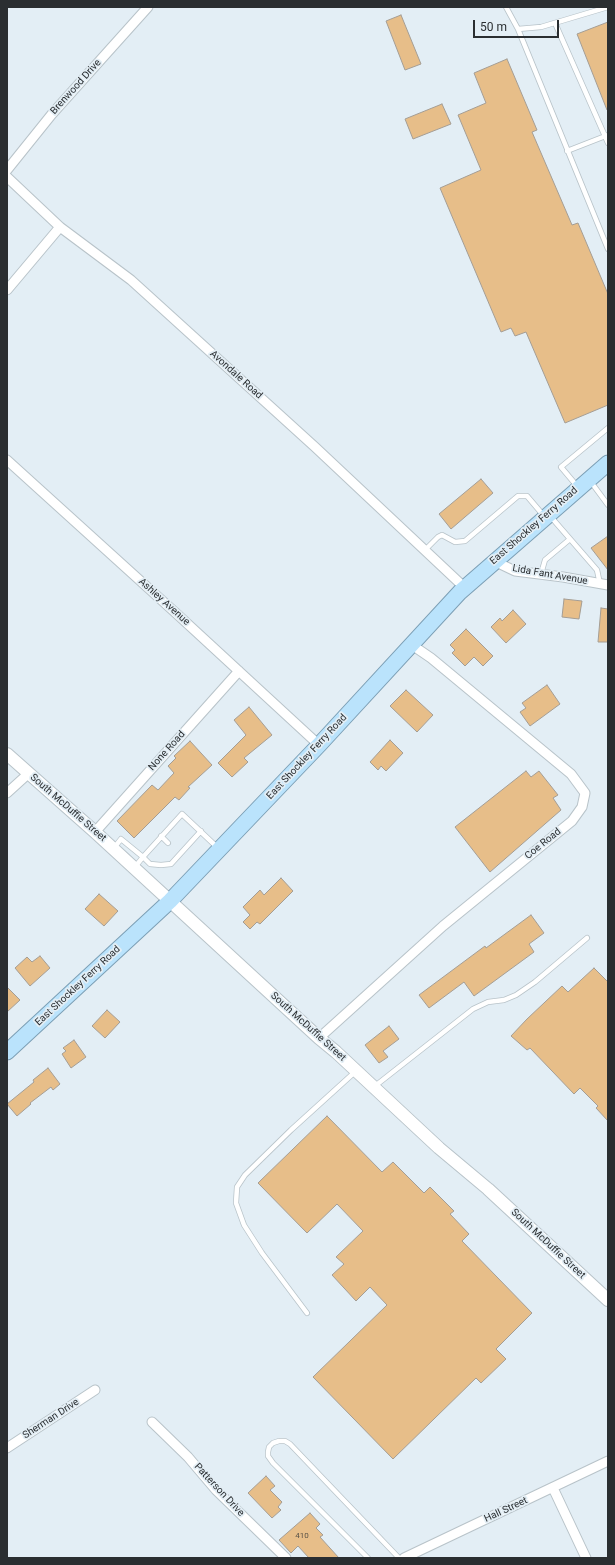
<!DOCTYPE html>
<style>
body{margin:0}
#map{position:relative;width:615px;height:1565px;overflow:hidden;background:#e3eef5;font-family:Roboto,sans-serif}
canvas{display:block}
.frame{position:absolute;inset:0;border:8px solid #2a2e31;pointer-events:none}
.scale{position:absolute;left:473px;top:20px;width:86px;height:18px;box-sizing:border-box;border:2px solid #2a2e31;border-top:0;padding-left:5px;font-size:12px;line-height:14px;white-space:nowrap;color:#2a2e31;-webkit-text-stroke:3px #e3eef5;paint-order:stroke}
</style>
<div id="map">
<canvas width="615" height="1565"></canvas>
<div class="frame"></div>
<div class="scale">50 m</div>
</div>
<script>
const context = document.querySelector('canvas').getContext('2d');
context.lineJoin = 'round';
function fillPath(path, color) {
  context.fillStyle = color;
  context.fill(path, 'evenodd');
}
function poly(rows) {
  const path = new Path2D();
  for (const r of rows) {
    path.moveTo(r[0], r[1]);
    for (let i = 2; i < r.length; i += 2) path.lineTo(r[i], r[i + 1]);
  }
  return path;
}
function trace(path, color, width, dash) {
  context.strokeStyle = color;
  context.lineWidth = width;
  context.lineCap = dash ? 'butt' : 'round';
  context.setLineDash(dash || []);
  context.stroke(path);
}
function write(font, color, halo, rows, align = 'center') {
  context.font = font + ' Roboto,sans-serif';
  context.lineWidth = 3.5;
  context.setLineDash([]);
  context.textBaseline = 'middle';
  context.strokeStyle = halo;
  context.fillStyle = color;
  for (const [text, x, y, turn = 0] of rows) {
    context.save();
    context.translate(x, y);
    context.rotate((+turn || 0) * Math.PI / 180);
    context.textAlign = isNaN(turn) ? turn : align;
    if (halo) context.strokeText(text, 0, 0);
    context.fillText(text, 0, 0);
    context.restore();
  }
}
const building = poly([
 [401,15,421,64,405,70,386,21,401,15],
 [608,22,608,110,607,110,577,34,608,22],
 [507,59,537,130,532,132,572,225,578,223,608,294,608,405,565,423,526,332,515,336,511,328,501,332,440,188,481,170,458,115,486,103,474,73,507,59],
 [442,104,451,124,413,139,405,119,442,104],
 [481,479,493,493,451,529,439,514,481,479],
 [608,536,608,570,591,548,608,536],
 [564,599,582,601,579,619,562,617,564,599],
 [601,608,608,609,608,642,598,642,601,608],
 [513,610,526,624,506,643,491,627,500,618,502,621,513,610],
 [466,629,493,656,483,666,474,657,465,666,452,653,455,650,450,645,466,629],
 [547,685,560,704,530,726,520,712,526,708,522,703,547,685],
 [406,690,433,715,417,732,390,706,406,690],
 [249,707,272,735,244,758,248,762,232,777,218,763,246,735,234,720,249,707],
 [390,740,403,753,386,771,381,766,378,770,370,762,390,740],
 [190,741,212,765,188,787,190,788,179,800,175,797,134,838,117,821,152,785,158,790,174,773,168,766,176,758,174,756,190,741],
 [526,771,531,777,539,771,558,795,553,798,561,810,490,872,455,827,526,771],
 [281,878,293,891,260,924,257,922,250,929,243,922,250,915,243,907,260,890,264,895,281,878],
 [99,894,118,911,104,926,85,909,99,894],
 [531,915,544,933,529,944,534,952,474,996,464,982,429,1008,419,995,485,946,486,948,531,915],
 [40,956,50,968,30,986,15,968,27,957,32,962,40,956],
 [594,968,608,982,608,1121,596,1108,598,1106,580,1088,574,1094,530,1048,527,1050,511,1036,527,1019,562,986,568,992,594,968],
 [7,987,20,1000,7,1012,7,987],
 [107,1010,120,1022,105,1038,92,1026,107,1010],
 [389,1026,399,1039,383,1051,388,1057,379,1063,365,1045,389,1026],
 [74,1040,86,1057,71,1068,62,1054,66,1051,63,1048,74,1040],
 [48,1068,60,1084,53,1090,51,1087,30,1103,31,1104,17,1116,7,1104,34,1082,33,1080,48,1068],
 [327,1116,382,1172,393,1162,424,1193,430,1187,454,1211,450,1214,469,1234,462,1241,532,1313,496,1349,506,1359,481,1383,476,1378,393,1459,313,1377,387,1305,370,1287,356,1301,332,1275,344,1264,336,1257,363,1231,337,1204,307,1233,258,1183,327,1116],
 [266,1476,275,1486,270,1490,282,1502,278,1507,281,1510,272,1518,248,1493,266,1476],
 [310,1513,320,1524,316,1528,323,1535,320,1537,339,1558,309,1558,298,1546,291,1553,279,1540,310,1513]
]);
const service = poly([
 [506,7,518,29,608,249],
 [555,23,608,143],
 [518,29,541,27,608,7],
 [567,151,608,135],
 [591,482,608,505],
 [577,486,561,467,608,428],
 [551,517,597,570,600,584],
 [425,550,438,537,442,535,455,542,465,541,518,496,527,496,544,516],
 [541,574,545,560,570,539],
 [201,831,171,864,161,865,150,864,143,857,182,814,218,848],
 [161,836,168,843],
 [114,848,121,839,143,857,135,867],
 [375,1086,473,1009,488,1002,504,1000,516,995,535,982,587,938],
 [307,1313,262,1253,244,1225,236,1203,237,1187,245,1175,291,1130,356,1071],
 [368,1558,273,1463,268,1456,268,1452,269,1447,273,1443,279,1441,285,1441,290,1444,399,1558]
]);
const minor = poly([
 [7,170,52,114,148,7],
 [7,177,60,227,131,280,315,447,465,588],
 [7,290,60,227],
 [7,460,178,615,319,745],
 [494,561,515,571,563,577,608,585],
 [7,793,29,773],
 [95,832,239,671],
 [319,1038,443,926,572,821,582,807,585,793,571,774,431,658,412,645],
 [152,1422,188,1457,216,1490,286,1558],
 [7,1448,95,1390],
 [553,1488,586,1558],
 [404,1558,608,1461]
]);
const tertiary = poly([
 [7,754,95,832,319,1038,336,1052,439,1148,488,1189,608,1300]
]);
const trunk = poly([
 [7,1052,170,901,319,745,460,592,608,463]
]);
const numberNames = [
 ["410",302,1536]
];
const streetNames = [
 ["Brenwood Drive",76,87,-48],
 ["Avondale Road",236,375,42],
 ["East Shockley Ferry Road",534,526,-41],
 ["Lida Fant Avenue",550,575,10],
 ["Ashley Avenue",164,602,42],
 ["None Road",167,751,-48],
 ["East Shockley Ferry Road",307,757,-47],
 ["South McDuffie Street",68,808,41],
 ["Coe Road",543,844,-39],
 ["East Shockley Ferry Road",78,986,-43],
 ["South McDuffie Street",308,1027,42],
 ["South McDuffie Street",548,1244,43],
 ["Sherman Drive",51,1419,-33],
 ["Patterson Drive",219,1490,47],
 ["Hall Street",506,1510,-25]
];
fillPath(building, '#e7be89');
trace(building, '#a49d94', 1);
trace(service, '#b8c3c9', 6);
trace(minor, '#b8c3c9', 11);
trace(tertiary, '#b8c3c9', 14);
trace(trunk, '#7c9fb5', 17);
trace(service, '#fff', 4.5);
trace(minor, '#fff', 9);
trace(tertiary, '#fff', 12);
trace(trunk, '#bae3fc', 15);
write('8px', '#595247', null, numberNames);
write('10px', '#2a2e31', '#e3eef5', streetNames);
</script>
